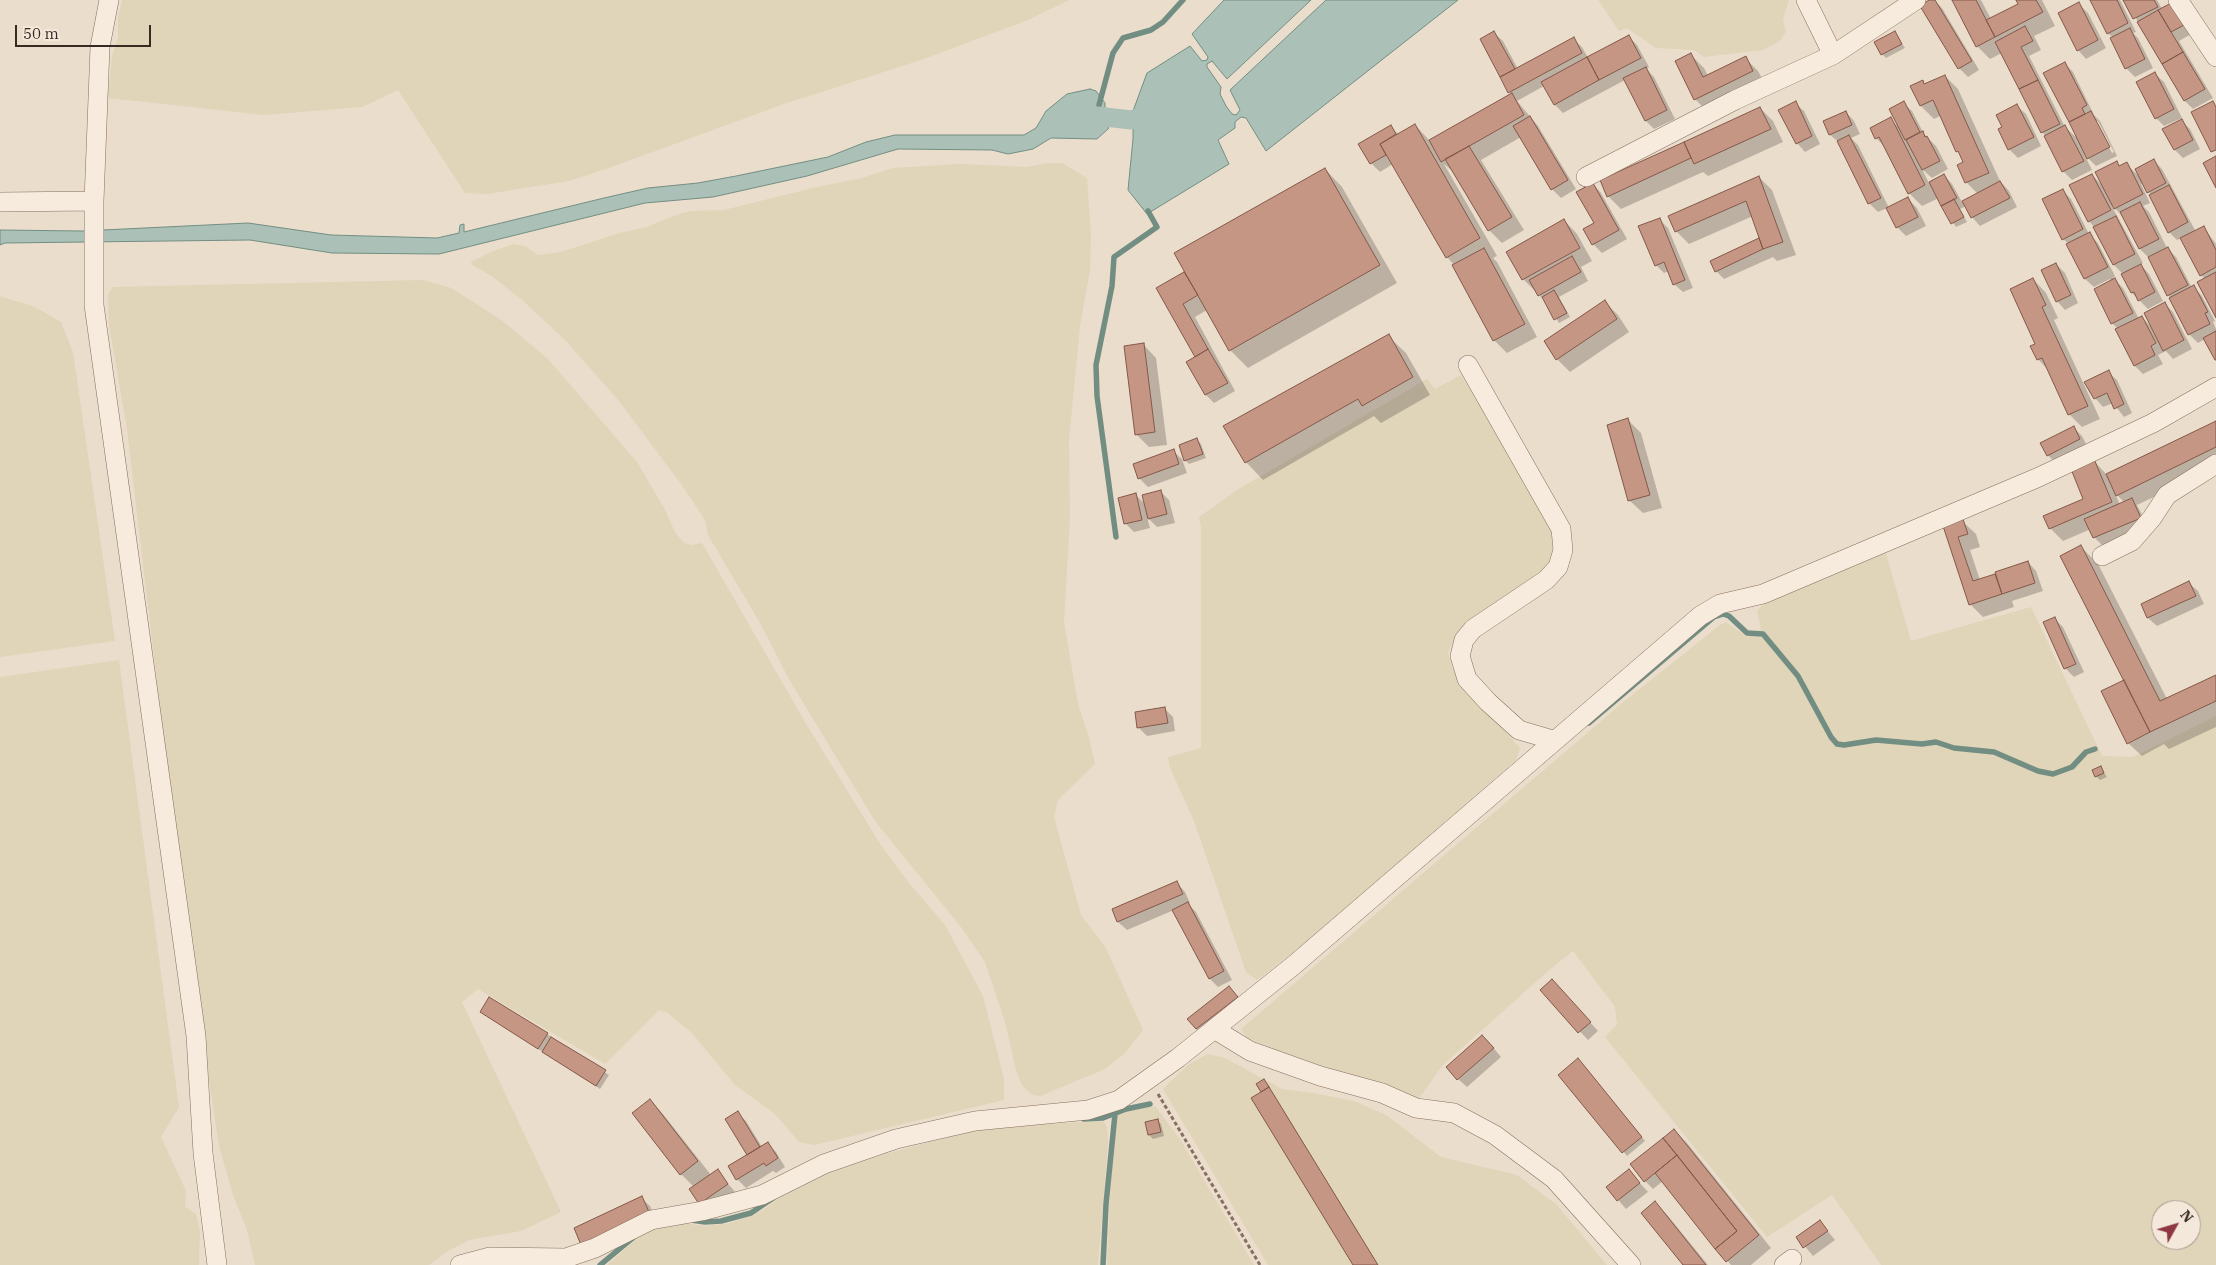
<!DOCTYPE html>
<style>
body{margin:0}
#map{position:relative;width:2216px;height:1265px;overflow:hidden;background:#ebddcb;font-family:"IBM Plex Serif",serif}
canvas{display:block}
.north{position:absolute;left:2151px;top:1200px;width:50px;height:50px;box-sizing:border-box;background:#f3e8da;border:1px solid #a89c90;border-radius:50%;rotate:51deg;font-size:14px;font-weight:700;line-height:20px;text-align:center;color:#382a22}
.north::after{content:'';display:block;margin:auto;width:18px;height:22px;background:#8f3643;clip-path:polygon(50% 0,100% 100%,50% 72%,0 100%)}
.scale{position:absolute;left:15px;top:25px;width:136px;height:22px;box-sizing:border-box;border:2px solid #382a22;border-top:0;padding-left:6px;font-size:15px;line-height:18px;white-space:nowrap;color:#382a22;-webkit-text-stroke:4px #f3e8da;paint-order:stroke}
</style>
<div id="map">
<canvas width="2216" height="1265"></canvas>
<div class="north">N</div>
<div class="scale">50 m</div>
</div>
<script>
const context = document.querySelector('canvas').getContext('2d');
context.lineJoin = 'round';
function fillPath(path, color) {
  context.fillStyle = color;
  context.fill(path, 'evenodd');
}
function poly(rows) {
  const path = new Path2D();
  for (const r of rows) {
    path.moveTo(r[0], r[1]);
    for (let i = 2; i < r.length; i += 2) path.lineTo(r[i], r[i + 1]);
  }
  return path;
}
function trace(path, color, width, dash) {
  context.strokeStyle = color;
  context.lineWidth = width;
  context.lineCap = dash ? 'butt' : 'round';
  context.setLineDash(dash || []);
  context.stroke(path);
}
const farmland = poly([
 [122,0,1069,0,1028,20,921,60,784,104,606,169,569,181,487,194,465,193,398,90,362,107,265,115,108,98,112,56,118,38,118,19],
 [1598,0,1789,0,1783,19,1786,32,1780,41,1763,50,1704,57,1694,50,1656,48,1627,28,1619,31],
 [1047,163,1062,163,1087,178,1091,237,1090,270,1080,326,1069,440,1070,518,1064,622,1078,704,1088,734,1095,764,1058,800,1054,817,1081,915,1106,948,1143,1030,1125,1053,1105,1069,1040,1096,1032,1095,1022,1085,1016,1070,1005,1022,985,962,961,927,875,821,790,681,760,623,708,535,705,520,681,484,619,401,565,340,521,299,490,275,472,265,471,262,493,251,514,244,525,246,538,255,561,252,620,233,647,227,676,215,691,211,724,210,817,187,862,178,893,168,961,164,1027,167],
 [423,280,451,288,500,319,548,359,637,462,664,508,675,532,684,543,692,545,702,543,805,722,882,847,909,883,945,925,983,996,1004,1079,1004,1100,814,1145,799,1142,775,1114,735,1085,691,1032,668,1013,659,1010,605,1064,478,989,462,1002,561,1212,521,1231,469,1240,448,1251,429,1265,255,1265,247,1230,233,1195,219,1146,202,1034,183,903,127,429,109,325,108,295,113,287],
 [0,296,35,307,61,322,73,352,115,641,0,657],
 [1461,375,1534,492,1551,525,1555,547,1552,562,1541,574,1458,633,1448,652,1452,668,1461,683,1494,718,1520,748,1516,760,1313,937,1257,980,1246,972,1194,821,1170,768,1168,757,1201,748,1201,527,1199,517,1237,490,1427,379,1435,389],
 [1885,550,1911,641,2031,607,2102,756,2133,757,2216,716,2216,1265,1881,1265,1832,1195,1767,1237,1605,1037,1617,1024,1615,1007,1573,951,1548,971,1442,1066,1416,1103,1314,1066,1247,1038,1241,1029,1621,704,1720,625,1726,622,1747,637,1761,629,1757,611,1769,598],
 [2161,1210,2191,1210,2191,1240,2161,1240],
 [119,660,179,1107,161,1137,186,1191,185,1207,196,1214,200,1231,199,1265,0,1265,0,677],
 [1208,1054,1225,1058,1282,1089,1313,1093,1354,1101,1386,1115,1441,1157,1517,1175,1557,1205,1607,1265,1268,1265,1163,1089,1189,1064],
 [1155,1106,1180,1139,1254,1265,1107,1265,1112,1143,1116,1116,1128,1111],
 [1103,1121,1107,1127,1108,1143,1098,1265,607,1265,643,1233,662,1225,683,1223,705,1226,726,1224,754,1215,766,1208,780,1196,824,1174,888,1153,976,1130,1015,1126]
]);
const water = poly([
 [1224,0,1311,0,1227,79,1212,61,1207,64,1207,67,1221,87,1220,94,1226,106,1232,114,1236,115,1240,110,1230,90,1326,0,1458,0,1266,151,1246,118,1241,117,1235,122,1235,128,1218,140,1229,164,1147,214,1128,190,1133,139,1133,128,1128,124,1130,115,1133,111,1147,73,1190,46,1202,61,1207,60,1208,57,1192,34,1224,0],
 [1090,89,1096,91,1105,103,1105,122,1109,128,1097,139,1051,138,1033,149,1008,154,992,150,898,149,807,176,713,197,645,203,439,254,332,253,250,240,5,243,0,245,0,230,82,231,248,223,331,235,437,238,459,233,460,225,464,224,464,232,604,198,648,188,698,183,736,176,828,157,866,142,895,135,1024,135,1036,128,1046,111,1067,94,1090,89]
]);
const shadow = poly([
 [1932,0,1934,0,1942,8,1979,70,1968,77,1959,68],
 [1953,0,1981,0,1991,19,2019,4,2017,0,2042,0,2055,26,2034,36,2041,50,2029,56,2065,127,2078,139,2065,64,2073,72,2094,115,2100,121,2117,156,2096,166,2084,154,2092,170,2072,180,2063,171,2002,53,1990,59,1977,46],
 [2095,121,2098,121,2114,152,2112,153],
 [2092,0,2120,0,2136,32,2133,33,2138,38,2153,68,2135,77,2126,68,2113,38,2108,33],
 [2125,0,2157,0,2162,9,2173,3,2193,33,2179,41,2213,98,2193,109,2185,101],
 [2079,4,2088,13,2106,48,2086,59,2078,50],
 [1494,33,1503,41,1518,69,1573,39,1582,47,1588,58,1628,36,1637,45,1649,67,1646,69,1654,77,1675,119,1654,129,1646,121,1625,80,1563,113,1555,105,1544,86,1517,101,1538,126,1576,189,1561,198,1552,189,1521,137,1481,160,1524,230,1502,243,1489,230,1456,174,1444,164,1497,256,1493,258,1497,262,1537,337,1507,353,1494,340,1454,265,1447,257,1393,164,1380,172,1371,163,1360,144,1391,127,1399,135,1415,125,1430,141,1512,95,1509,92],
 [1895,33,1905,48,1886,58,1882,54],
 [1691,55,1704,68,1708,76,1745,58,1758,71,1765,84,1708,112,1695,99],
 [2155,74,2164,82,2182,118,2164,126,2156,118],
 [1945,76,1958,89,2000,181,2009,191,2017,207,1980,226,1972,217,1966,206,1960,209,1967,222,1956,227,1939,198,1922,206,1909,193,1886,148,1876,138,1890,119,1901,129,1903,103,1912,111,1924,134,1936,146,1948,169,1932,178,1922,169,1929,183,1944,175,1952,184,1962,202,1978,194,1967,183,1959,165,1965,163,1942,115,1934,119,1921,106,1922,82,1925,85],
 [1795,103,1804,111,1820,144,1805,152,1797,143],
 [2017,106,2026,114,2041,146,2018,158,2009,149],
 [1760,108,1773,121,1783,142,1708,176,1703,172,1621,209,1608,196,1601,181],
 [1846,112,1854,121,1860,134,1851,138,1858,145,1889,208,1908,199,1917,208,1926,226,1906,236,1897,227,1887,208,1878,212,1870,204,1840,143,1830,135,1825,122],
 [2182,121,2190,129,2200,149,2183,158,2175,150],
 [2154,161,2162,169,2196,232,2204,228,2216,244,2216,316,2205,279,2201,275,2182,238,2177,240,2169,232,2151,195,2143,183,2141,184,2150,203,2143,206,2149,212,2167,248,2176,257,2192,288,2194,287,2202,296,2215,321,2213,322,2216,329,2216,360,2205,339,2198,343,2189,334,2149,258,2140,249,2124,217,2111,205,2143,263,2140,264,2149,274,2163,301,2148,309,2132,293,2123,274,2114,265,2094,227,2089,221,2092,175,2104,187,2117,163,2120,167,2126,164,2139,176],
 [1325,169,1342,187,1397,283,1248,368,1230,350,1207,310,1195,317,1235,391,1214,403,1206,395,1188,362,1197,357,1158,288,1184,273,1188,277],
 [1759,177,1772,190,1796,255,1777,261,1773,257,1724,279,1716,271,1712,262,1761,239,1753,216,1689,244,1676,231],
 [1593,184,1601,193,1627,239,1602,253,1593,244,1595,223],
 [2062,190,2071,199,2089,234,2098,243,2115,276,2113,278,2123,288,2139,319,2142,317,2152,328,2165,304,2173,312,2192,349,2173,359,2166,351,2158,355,2163,364,2143,374,2135,366,2117,330,2118,329,2112,323,2110,279,2094,287,2085,279,2069,244,2063,239],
 [1659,219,1668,228,1693,288,1683,292,1674,284,1669,271,1664,273,1656,265],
 [1564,220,1577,234,1592,261,1581,267,1588,281,1559,297,1570,317,1559,323,1547,303,1523,279],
 [2056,264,2065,273,2078,303,2065,310,2057,301],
 [2033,279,2046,293,2058,318,2054,320,2100,419,2082,427,2069,414,2049,371,2038,359],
 [1605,302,1618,315,1629,332,1570,372,1557,359],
 [1388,336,1406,353,1430,395,1381,423,1374,416,1263,480,1246,462],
 [1143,344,1156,358,1167,445,1149,447,1136,434],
 [2108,372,2117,380,2132,413,2124,417,2113,403,2103,407,2095,398],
 [1628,420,1641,433,1662,508,1643,513,1629,500],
 [2216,422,2216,467,2137,505,2148,526,2103,546,2094,537,2091,529,2063,541,2050,528,2085,499,2094,461,2107,475],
 [2115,493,2125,503,2120,505],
 [2074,428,2082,436,2088,448,2056,464,2048,455],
 [1197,440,1201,444,1206,458,1189,464,1185,460],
 [1173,451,1182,459,1187,473,1148,487,1139,478],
 [1161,492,1169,500,1175,523,1157,527,1147,517,1150,528,1134,532,1126,524,1136,495,1146,505],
 [1962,521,1976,534,1980,547,1970,550,1980,580,1995,576,1998,579,2028,562,2036,571,2043,591,2012,601,2014,607,1983,617,1970,604,1944,527],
 [2081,547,2098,564,2167,699,2216,677,2216,727,2169,749,2164,744,2142,756,2128,743,2127,685],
 [2189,583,2198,591,2204,604,2157,626,2148,618,2143,605],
 [2054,618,2063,627,2084,672,2074,677,2065,668],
 [1165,709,1173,717,1175,731,1147,736,1138,727],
 [2100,767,2107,777,2100,780,2096,776],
 [1177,883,1185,892,1190,903,1188,904,1196,912,1232,980,1218,987,1210,979,1174,910,1127,930,1118,922,1114,910],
 [1229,987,1245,1006,1205,1037,1196,1029],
 [1560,989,1598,1031,1588,1040,1541,990],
 [481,1012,547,1034,609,1075,600,1089],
 [1491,1045,1501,1057,1467,1087,1458,1079],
 [1582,1064,1645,1141,1627,1156,1560,1075],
 [1264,1081,1268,1085,1378,1265,1354,1265,1263,1092],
 [650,1100,663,1114,711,1175,717,1171,736,1193,709,1211,694,1187,681,1174,634,1113],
 [737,1113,746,1121,762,1147,767,1143,776,1152,785,1167,776,1173,773,1171,746,1188,737,1179,749,1155],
 [1157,1120,1161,1124,1164,1136,1153,1139,1149,1135],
 [1674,1130,1687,1143,1771,1248,1751,1265,1731,1265,1663,1181,1653,1189,1645,1181],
 [1629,1171,1648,1192,1626,1209,1608,1188],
 [641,1198,650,1206,657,1221,591,1253],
 [1655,1203,1668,1216,1708,1265,1684,1265],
 [1820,1222,1835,1240,1813,1256,1797,1237]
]);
const stream = poly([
 [1099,105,1113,53,1123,38,1151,30,1163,22,1183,0],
 [1116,537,1097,396,1096,365,1112,286,1114,257,1157,227,1148,211],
 [1589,723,1714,617,1723,614,1729,616,1747,633,1763,634,1798,676,1831,737,1837,744,1844,745,1876,740,1922,744,1936,742,1954,748,1994,752,2038,771,2053,774,2072,767,2086,752,2095,749],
 [1084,1119,1103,1118,1126,1109,1150,1104],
 [691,1220,705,1222,721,1221,751,1213,773,1198],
 [600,1265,634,1237],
 [1103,1265,1106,1204,1115,1114]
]);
const canal = poly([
 [1079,120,1097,116,1131,120,1153,113]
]);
const building = poly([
 [1929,0,1935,0,1972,61,1958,69,1920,6,1929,0],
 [1952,0,1976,0,1995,37,1976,47,1952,0],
 [2016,0,2036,0,2043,12,1995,37,1986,20,2018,4,2016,0],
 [2090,0,2117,0,2128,23,2107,34,2090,0],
 [2123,0,2154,0,2158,7,2133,19,2123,0],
 [2079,2,2098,40,2077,51,2058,13,2079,2],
 [2173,2,2186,24,2171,32,2158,10,2173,2],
 [2158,10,2183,52,2162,64,2137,22,2158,10],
 [2025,26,2033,41,2021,47,2038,80,2019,89,1995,42,2025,26],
 [2130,28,2145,59,2125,69,2110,38,2130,28],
 [1494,31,1515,69,1500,77,1480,39,1494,31],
 [1895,31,1902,44,1881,55,1874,42,1895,31],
 [1629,35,1641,58,1599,80,1587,57,1629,35],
 [1574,37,1582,53,1508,93,1500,77,1574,37],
 [2183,52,2205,89,2184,101,2162,64,2183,52],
 [1691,53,1703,77,1746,56,1753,71,1694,100,1675,61,1691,53],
 [1587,57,1599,80,1554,105,1541,82,1587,57],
 [2065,62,2087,105,2082,108,2085,114,2069,122,2043,73,2065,62],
 [1646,67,1667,110,1645,121,1623,78,1646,67],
 [2155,72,2174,109,2155,119,2136,82,2155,72],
 [1945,75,1989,173,1965,183,1957,165,1963,162,1958,151,1956,152,1933,100,1920,106,1910,86,1923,80,1924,84,1945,75],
 [2038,80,2060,124,2041,133,2019,89,2038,80],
 [1512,93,1524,115,1441,162,1429,140,1512,93],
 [1796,101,1812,136,1796,144,1778,110,1796,101],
 [1904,101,1920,132,1905,140,1889,109,1904,101],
 [2213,101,2216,107,2216,150,2211,152,2191,112,2213,101],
 [2017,104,2034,137,2008,150,1998,129,2002,127,1996,115,2017,104],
 [1760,107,1771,129,1694,164,1684,142,1760,107],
 [1846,111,1852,125,1829,135,1823,121,1846,111],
 [2091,111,2110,147,2087,159,2069,122,2091,111],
 [1530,116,1568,180,1551,190,1513,126,1530,116],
 [1891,117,1925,185,1908,194,1879,137,1875,139,1870,128,1891,117],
 [2182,119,2193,140,2174,150,2162,129,2182,119],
 [1415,124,1480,238,1446,258,1380,144,1415,124],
 [1391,125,1396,134,1380,144,1386,155,1370,164,1358,144,1391,125],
 [2065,125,2084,161,2062,172,2044,136,2065,125],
 [1923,131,1925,137,1927,136,1940,161,1922,170,1906,140,1923,131],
 [1849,135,1881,198,1868,204,1837,141,1849,135],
 [1684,142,1691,158,1607,197,1600,180,1684,142],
 [1469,146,1512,217,1488,231,1445,159,1469,146],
 [2216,156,2216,188,2203,163,2216,156],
 [2154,159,2166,183,2147,193,2135,169,2154,159],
 [2117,161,2119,166,2127,162,2143,194,2114,209,2095,172,2117,161],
 [1325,168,1380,265,1229,351,1174,253,1325,168],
 [1944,174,1957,198,1941,206,1929,182,1944,174],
 [2092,174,2111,210,2088,222,2069,185,2092,174],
 [1759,176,1783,242,1763,249,1746,201,1675,232,1668,216,1759,176],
 [2000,181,2010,198,1971,218,1962,201,2000,181],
 [1593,183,1619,230,1592,245,1583,229,1594,223,1576,192,1593,183],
 [2169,185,2188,222,2168,233,2149,195,2169,185],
 [2063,189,2083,229,2062,240,2042,199,2063,189],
 [1908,197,1918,217,1896,228,1886,208,1908,197],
 [1954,199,1964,217,1951,224,1941,206,1954,199],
 [2140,202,2159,239,2139,249,2120,212,2140,202],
 [2116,216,2135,254,2113,265,2093,227,2116,216],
 [1660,218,1685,280,1673,285,1664,262,1655,266,1638,226,1660,218],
 [1564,219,1580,248,1522,280,1506,252,1564,219],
 [2204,226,2216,250,2216,267,2200,276,2180,238,2204,226],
 [2090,232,2108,267,2084,279,2066,244,2090,232],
 [1759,238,1763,249,1715,272,1710,261,1759,238],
 [2168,247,2188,285,2167,296,2148,257,2168,247],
 [1484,248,1525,324,1493,341,1452,265,1484,248],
 [1572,256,1581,272,1538,296,1529,280,1572,256],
 [2056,263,2071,295,2056,302,2041,270,2056,263],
 [2141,264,2155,292,2138,301,2134,292,2131,293,2121,274,2141,264],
 [1184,272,1198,295,1183,304,1208,349,1195,357,1156,288,1184,272],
 [2216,272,2216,318,2197,282,2216,272],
 [2033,278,2046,305,2042,307,2088,406,2068,415,2042,358,2037,360,2030,346,2035,344,2010,289,2033,278],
 [2115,278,2133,313,2111,324,2094,289,2115,278],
 [2194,285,2208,312,2205,313,2210,324,2188,335,2169,298,2194,285],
 [1554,290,1567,313,1554,320,1542,297,1554,290],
 [1605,300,1617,319,1556,360,1544,341,1605,300],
 [2165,302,2184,340,2163,351,2144,313,2165,302],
 [2142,316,2156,343,2151,346,2155,355,2134,366,2115,329,2142,316],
 [2216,331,2216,360,2215,360,2203,338,2216,331],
 [1389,334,1413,377,1362,406,1358,399,1245,463,1223,426,1389,334],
 [1144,343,1155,432,1135,435,1124,346,1144,343],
 [1208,349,1228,383,1205,395,1186,362,1208,349],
 [2109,370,2124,404,2114,409,2107,393,2094,399,2084,382,2109,370],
 [1628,418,1650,495,1628,501,1607,425,1628,418],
 [2216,421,2216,447,2116,496,2106,474,2216,421],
 [2074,426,2080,439,2047,456,2040,443,2074,426],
 [1197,438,1203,454,1184,461,1179,445,1197,438],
 [1174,449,1179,464,1138,479,1133,464,1174,449],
 [2094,459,2112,502,2049,529,2043,516,2083,499,2071,469,2094,459],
 [1161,490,1167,514,1148,519,1142,495,1161,490],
 [1136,493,1142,520,1124,524,1118,498,1136,493],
 [2132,498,2141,518,2093,538,2084,519,2132,498],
 [1963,519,1968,534,1958,537,1973,581,1995,574,2002,594,1969,605,1943,526,1963,519],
 [2081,545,2160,701,2216,675,2216,701,2150,732,2060,556,2081,545],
 [2028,561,2035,583,2002,594,1995,572,2028,561],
 [2189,581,2196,596,2147,618,2141,604,2189,581],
 [2055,617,2076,664,2064,669,2043,622,2055,617],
 [2124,680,2150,732,2127,744,2101,691,2124,680],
 [1165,707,1168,723,1137,728,1135,712,1165,707],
 [2101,766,2104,773,2095,777,2092,770,2101,766],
 [1177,881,1183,894,1117,922,1112,909,1177,881],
 [1188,902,1224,971,1209,979,1172,910,1188,902],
 [1552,979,1591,1022,1578,1033,1540,990,1552,979],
 [1229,986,1238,997,1196,1029,1187,1019,1229,986],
 [489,997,548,1033,538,1049,480,1012,489,997],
 [1482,1035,1494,1048,1457,1080,1446,1067,1482,1035],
 [551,1037,606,1070,596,1086,542,1052,551,1037],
 [1578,1058,1642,1137,1622,1153,1558,1075,1578,1058],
 [1264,1079,1269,1087,1261,1092,1256,1084,1264,1079],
 [1269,1087,1378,1265,1353,1265,1251,1098,1269,1087],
 [650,1099,698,1161,680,1175,632,1113,650,1099],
 [738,1111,760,1147,747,1155,725,1119,738,1111],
 [1158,1119,1161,1132,1148,1135,1145,1122,1158,1119],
 [1674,1129,1759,1235,1726,1262,1715,1249,1737,1231,1663,1138,1674,1129],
 [1663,1138,1677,1155,1644,1182,1630,1164,1663,1138],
 [768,1142,778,1158,766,1166,764,1163,736,1180,728,1166,768,1142],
 [1677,1155,1737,1231,1715,1249,1655,1173,1677,1155],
 [718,1169,728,1184,699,1204,689,1189,718,1169],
 [1629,1169,1640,1183,1617,1201,1606,1187,1629,1169],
 [642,1196,649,1212,581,1245,574,1228,642,1196],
 [1655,1201,1706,1265,1683,1265,1641,1213,1655,1201],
 [1820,1220,1828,1231,1803,1248,1796,1237,1820,1220]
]);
const path = poly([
 [1158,1094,1260,1265]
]);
const minor = poly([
 [109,0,100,47,94,201,94,305,196,1036,203,1153,217,1265],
 [1806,0,1833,55],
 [2178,0,2216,57],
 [1586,177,1735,100,1833,55,1916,0],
 [0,202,94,201],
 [1468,365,1561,529,1563,550,1558,567,1546,580,1473,629,1464,640,1460,656,1467,679,1488,702,1519,730,1553,740],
 [2102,556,2132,541,2152,518,2167,495,2216,464],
 [1214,1029,1250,1051,1320,1076,1382,1093,1416,1108,1454,1113,1495,1135,1554,1179,1631,1265],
 [460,1265,490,1257,566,1258,595,1248,651,1220,702,1211,762,1195,824,1164,896,1139,975,1121,1088,1110,1119,1100,1178,1058,1294,965,1700,616,1720,604,1763,594,2039,477,2153,423,2216,387],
 [1784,1265,1792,1259]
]);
fillPath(farmland, '#e0d4b9');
fillPath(water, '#abc0b7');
trace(water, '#728e83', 1);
fillPath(shadow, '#0003');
trace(stream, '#728e83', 5.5);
trace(canal, '#abc0b7', 19);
fillPath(building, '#c59684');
trace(building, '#835849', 1);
trace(minor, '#866f60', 20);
trace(path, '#866f60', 3, [4, 2.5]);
trace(minor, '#f6ebdd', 19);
</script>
